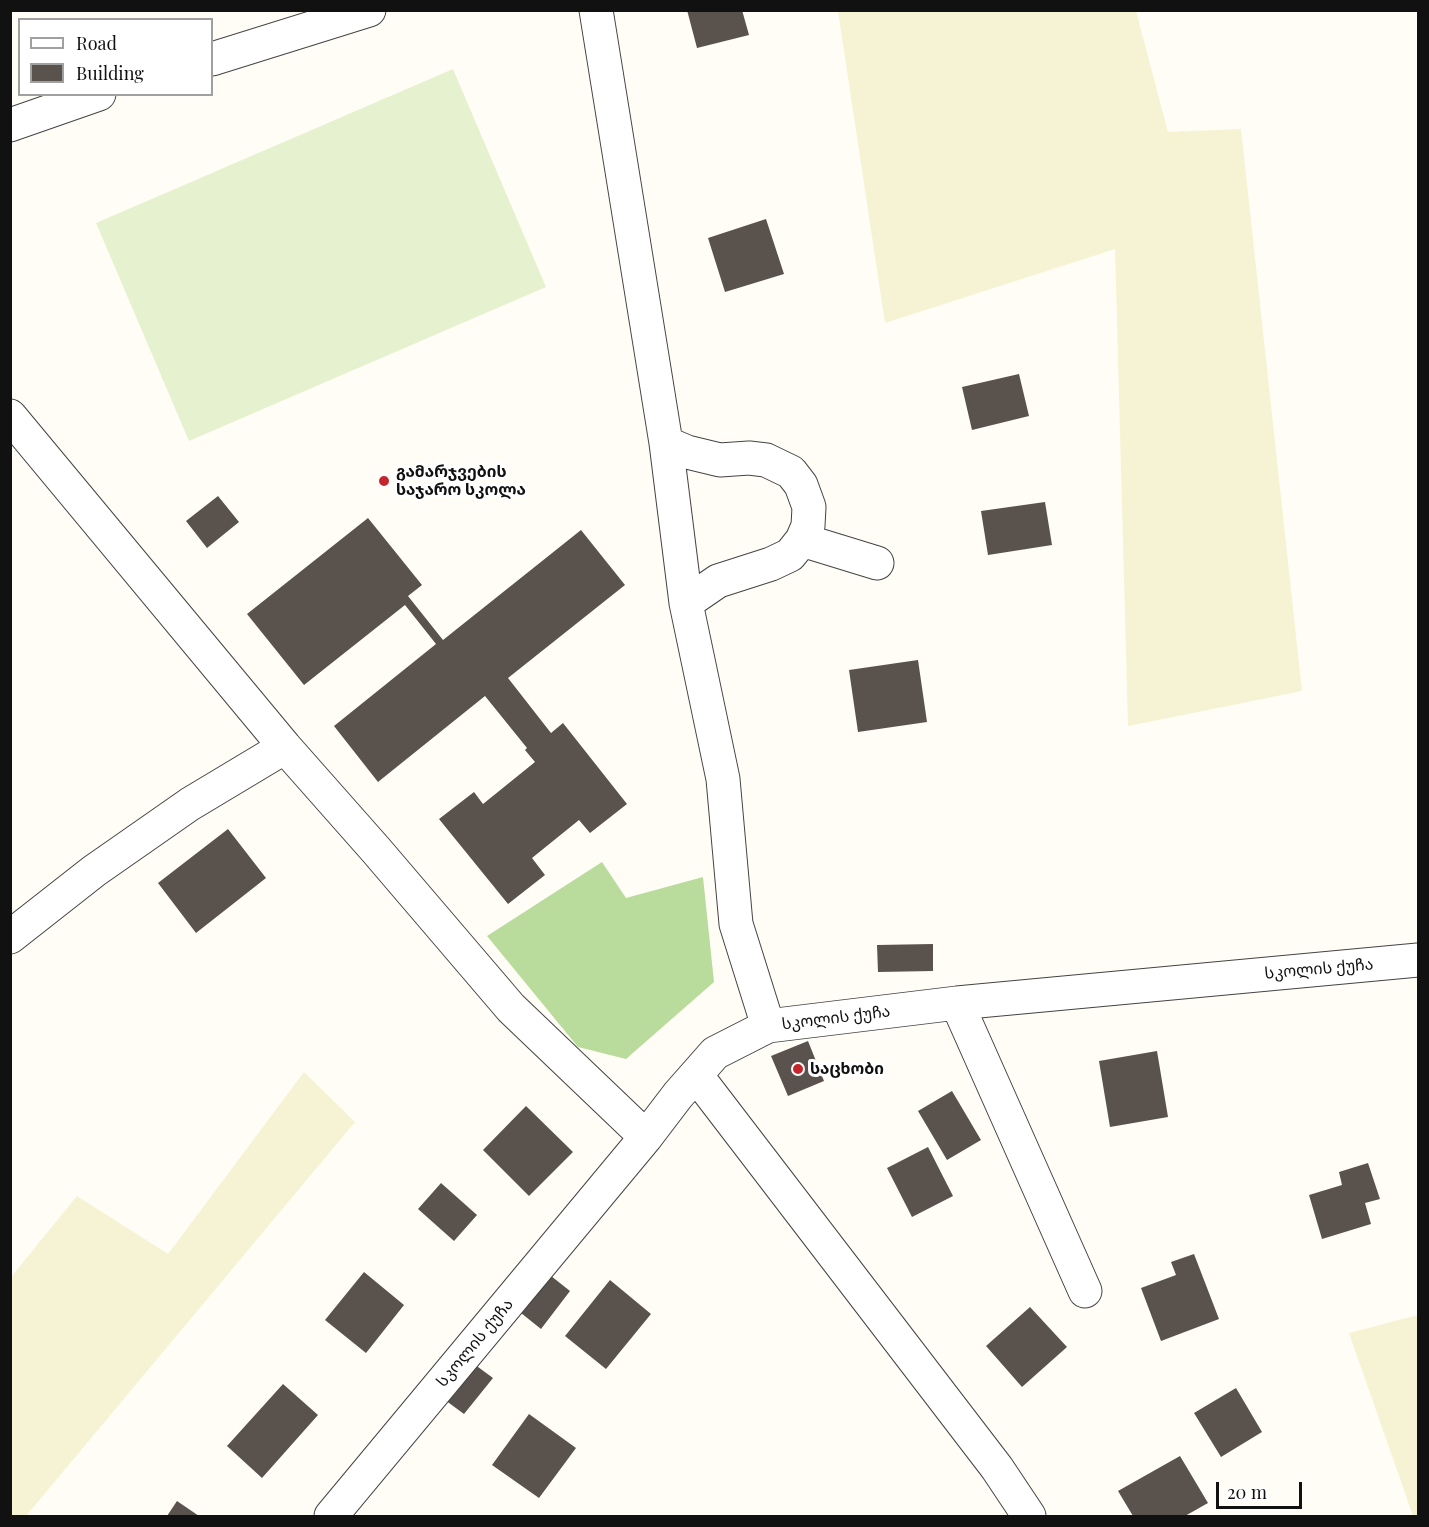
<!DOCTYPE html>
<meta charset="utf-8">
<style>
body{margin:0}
#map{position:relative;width:1429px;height:1527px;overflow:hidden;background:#fffdf5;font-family:"Playfair Display",serif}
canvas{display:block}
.frame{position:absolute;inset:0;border:12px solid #111;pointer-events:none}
.legend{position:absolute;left:18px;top:18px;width:195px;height:78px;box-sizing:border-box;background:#fff;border:2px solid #a0a0a0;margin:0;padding:8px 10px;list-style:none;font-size:18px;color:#111}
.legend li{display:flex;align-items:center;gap:12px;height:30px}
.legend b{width:30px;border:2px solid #a0a0a0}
.scale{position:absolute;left:1216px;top:1482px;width:86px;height:27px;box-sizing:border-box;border:3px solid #111;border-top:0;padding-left:8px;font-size:18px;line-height:21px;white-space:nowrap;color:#111;-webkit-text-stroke:4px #fff;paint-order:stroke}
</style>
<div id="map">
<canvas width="1429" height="1527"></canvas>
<div class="frame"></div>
<ul class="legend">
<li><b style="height:8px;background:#fff"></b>Road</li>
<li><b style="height:16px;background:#5a524d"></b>Building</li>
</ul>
<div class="scale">20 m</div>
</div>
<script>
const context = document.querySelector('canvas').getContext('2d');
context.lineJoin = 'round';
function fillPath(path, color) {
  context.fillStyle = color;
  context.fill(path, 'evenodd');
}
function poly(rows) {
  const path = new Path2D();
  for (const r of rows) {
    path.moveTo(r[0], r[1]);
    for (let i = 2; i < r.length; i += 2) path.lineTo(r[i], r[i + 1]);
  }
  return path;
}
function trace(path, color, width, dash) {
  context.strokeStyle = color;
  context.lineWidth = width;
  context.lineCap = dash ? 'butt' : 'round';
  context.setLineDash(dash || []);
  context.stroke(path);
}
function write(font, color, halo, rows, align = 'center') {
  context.font = font + ' "Playfair Display","Noto Sans Georgian",serif';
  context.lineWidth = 6;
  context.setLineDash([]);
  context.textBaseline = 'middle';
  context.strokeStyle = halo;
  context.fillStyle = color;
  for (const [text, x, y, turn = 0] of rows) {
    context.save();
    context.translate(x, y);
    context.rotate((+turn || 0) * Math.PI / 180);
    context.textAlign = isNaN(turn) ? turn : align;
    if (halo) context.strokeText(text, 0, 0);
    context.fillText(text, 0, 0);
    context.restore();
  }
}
const farmland = poly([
 [838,11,1136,11,1168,132,1241,129,1302,691,1128,726,1115,249,885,323],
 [304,1072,355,1122,26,1516,11,1516,11,1277,77,1196,168,1254],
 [1418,1315,1418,1516,1413,1516,1349,1333]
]);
const forest = poly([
 [602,862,626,898,703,877,714,982,626,1059,578,1047,487,936]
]);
const pitch = poly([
 [453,69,546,287,189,441,96,223]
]);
const building = poly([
 [687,10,742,10,749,35,697,48],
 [766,219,784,274,725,292,708,238],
 [1019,374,1029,416,972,430,962,387],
 [218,496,239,522,207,548,186,521],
 [1045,502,1052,545,988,555,981,511],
 [368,518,422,585,408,596,443,640,581,530,625,585,508,678,551,733,563,723,627,804,590,833,579,820,532,858,545,875,508,904,439,819,474,792,483,804,535,762,525,750,527,748,485,696,378,782,334,726,436,644,405,605,304,685,247,614],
 [918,660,927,722,858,732,849,670],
 [228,829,266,878,196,933,158,883],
 [933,944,933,971,878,972,877,945],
 [808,1041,824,1081,788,1096,771,1056],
 [1157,1051,1168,1117,1110,1127,1099,1061],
 [952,1091,981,1140,947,1160,918,1111],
 [526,1106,573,1152,529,1196,483,1150],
 [928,1147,953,1196,912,1217,887,1168],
 [1368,1163,1380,1199,1365,1203,1371,1224,1322,1239,1309,1195,1342,1185,1339,1172],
 [441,1183,477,1215,454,1241,418,1209],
 [1194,1254,1219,1319,1161,1341,1141,1288,1176,1275,1171,1262],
 [364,1272,404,1305,366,1353,325,1320],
 [546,1272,570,1291,541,1329,516,1309],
 [610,1280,651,1314,606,1369,565,1336],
 [1030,1307,1067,1347,1022,1387,986,1346],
 [474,1364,493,1378,464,1414,445,1400],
 [283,1384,318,1415,262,1478,227,1446],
 [1236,1388,1262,1432,1221,1457,1194,1413],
 [529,1414,576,1448,539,1498,492,1465],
 [1180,1456,1208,1503,1185,1516,1133,1516,1118,1491],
 [177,1501,199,1516,167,1516]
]);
const minor = poly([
 [596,10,666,443,686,603,723,779,736,924,768,1026],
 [212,59,369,10],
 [10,125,99,94],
 [10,416,285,747,376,850,511,1008,646,1137],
 [666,443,687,452,720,460,749,458,766,460,791,472,801,485,809,507,808,526,802,540,790,555,771,564,718,581,686,603],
 [802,540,877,563],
 [10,937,94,871,190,804,285,747],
 [957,1003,1085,1291],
 [696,1075,997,1468,1029,1516],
 [331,1516,646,1137,678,1095,715,1053,768,1026,957,1003,1418,960]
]);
const markers = [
 [384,481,6,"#c4262e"],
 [798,1069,6,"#c4262e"]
];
const poiNames = [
 ["გამარჯვების",396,472],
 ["საჯარო სკოლა",396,490],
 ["საცხობი",810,1069]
];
const streetNames = [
 ["სკოლის ქუჩა",1319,969,-5],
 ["სკოლის ქუჩა",836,1018,-7],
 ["სკოლის ქუჩა",475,1343,-50]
];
fillPath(farmland, '#f6f3d4');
fillPath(forest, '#b9dc9c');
fillPath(pitch, '#e6f2cf');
fillPath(building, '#5a524d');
trace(minor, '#444', 35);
trace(minor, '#fff', 33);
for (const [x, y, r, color] of markers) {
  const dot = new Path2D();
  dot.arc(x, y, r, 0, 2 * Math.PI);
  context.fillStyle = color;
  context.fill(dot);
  trace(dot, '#fff', 2);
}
write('bold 16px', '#111', '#fff', poiNames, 'left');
write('16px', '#111', '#fff', streetNames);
</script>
